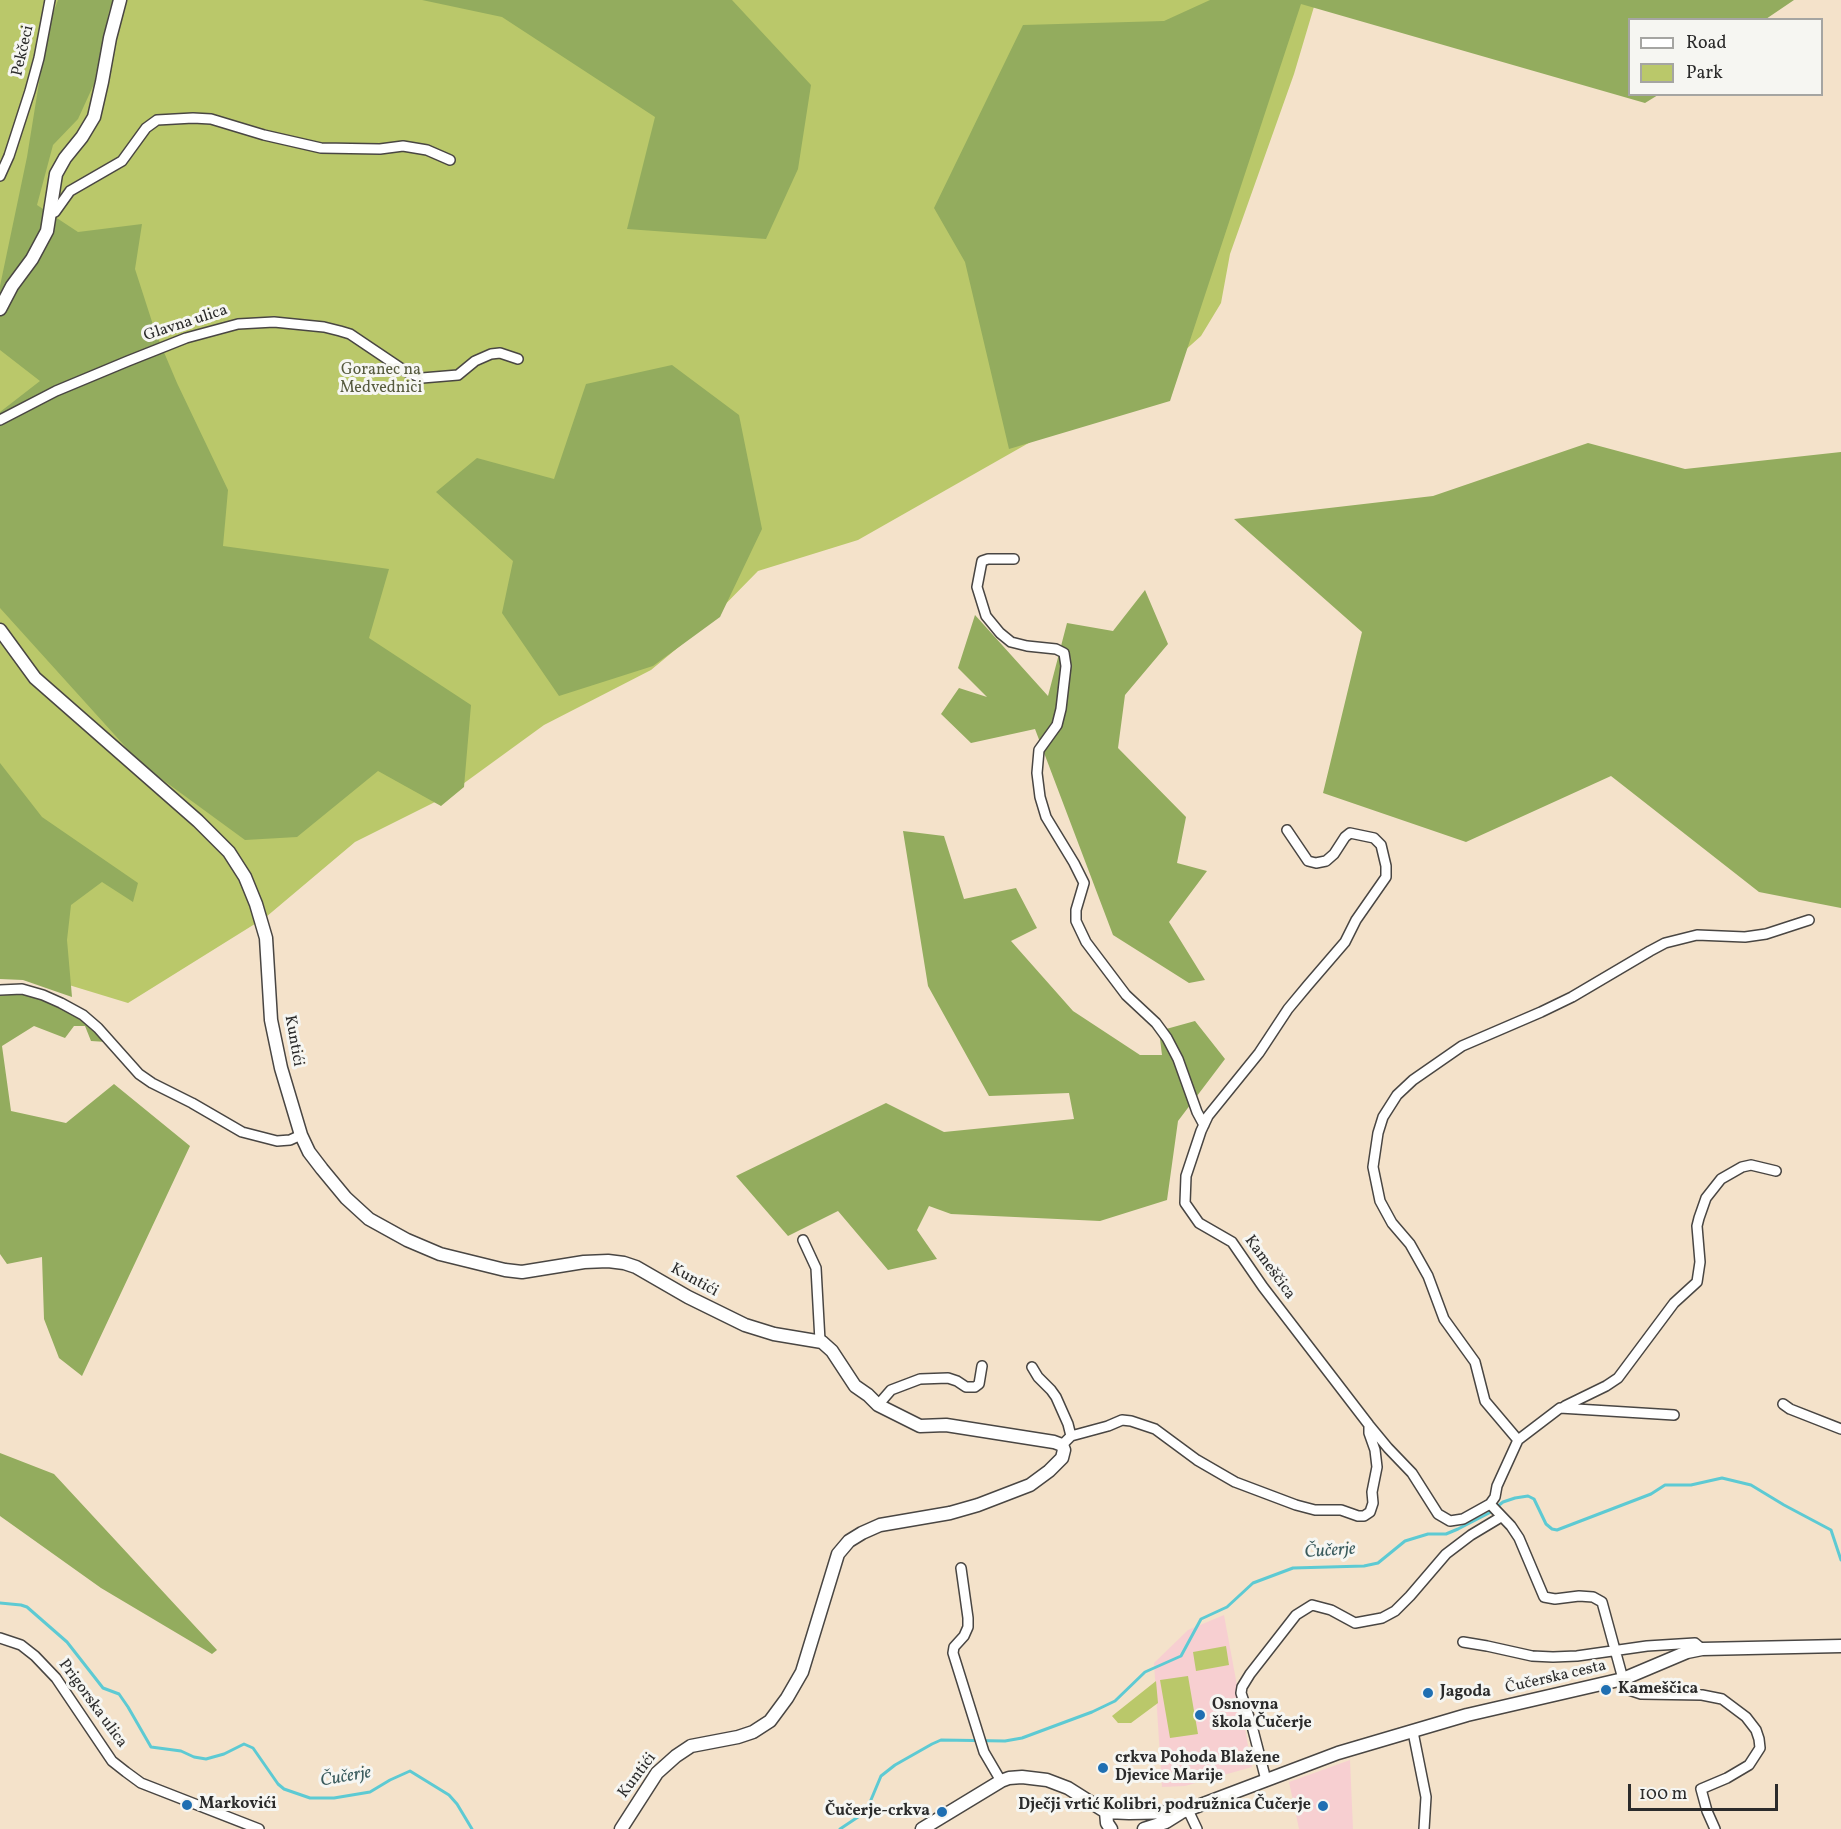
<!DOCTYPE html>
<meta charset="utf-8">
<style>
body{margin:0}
#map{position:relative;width:1841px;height:1829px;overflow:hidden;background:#f4e2ca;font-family:Vollkorn,serif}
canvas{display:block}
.legend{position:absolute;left:1628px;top:18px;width:195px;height:78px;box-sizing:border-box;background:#f6f6f2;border:2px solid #a5a5a2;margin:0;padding:8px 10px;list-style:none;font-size:18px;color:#2b2b2b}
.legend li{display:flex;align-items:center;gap:12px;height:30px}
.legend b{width:30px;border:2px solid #a5a5a2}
.scale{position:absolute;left:1628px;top:1784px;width:150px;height:27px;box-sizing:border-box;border:3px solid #2b2b2b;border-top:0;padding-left:8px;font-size:18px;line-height:21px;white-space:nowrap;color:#2b2b2b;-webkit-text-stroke:4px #f6f6f2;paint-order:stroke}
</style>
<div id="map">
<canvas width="1841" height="1829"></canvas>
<ul class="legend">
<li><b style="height:8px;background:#fff"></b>Road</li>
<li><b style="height:16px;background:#bac86a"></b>Park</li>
</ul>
<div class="scale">100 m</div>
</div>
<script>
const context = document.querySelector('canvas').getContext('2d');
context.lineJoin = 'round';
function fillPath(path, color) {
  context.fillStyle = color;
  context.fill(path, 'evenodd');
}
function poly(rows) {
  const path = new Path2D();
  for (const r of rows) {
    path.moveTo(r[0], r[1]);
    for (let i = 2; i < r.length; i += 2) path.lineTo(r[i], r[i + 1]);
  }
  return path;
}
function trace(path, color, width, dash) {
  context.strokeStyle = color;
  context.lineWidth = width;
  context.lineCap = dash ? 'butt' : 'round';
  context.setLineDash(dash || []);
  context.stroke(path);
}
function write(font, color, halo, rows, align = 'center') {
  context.font = font + ' Vollkorn,serif';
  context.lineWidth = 6;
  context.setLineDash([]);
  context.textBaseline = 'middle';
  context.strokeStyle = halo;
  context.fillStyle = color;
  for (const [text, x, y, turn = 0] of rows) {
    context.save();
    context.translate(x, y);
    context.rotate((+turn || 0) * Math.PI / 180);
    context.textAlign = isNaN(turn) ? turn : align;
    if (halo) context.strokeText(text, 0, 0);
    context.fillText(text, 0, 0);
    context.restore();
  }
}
const built = poly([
 [1224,1615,1252,1767,1185,1786,1162,1787,1154,1663,1188,1630],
 [1350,1760,1353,1829,1299,1829,1289,1782]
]);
const green = poly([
 [0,0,1316,0,1294,74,1230,254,1221,303,1201,336,1173,361,858,540,758,571,705,625,651,670,544,725,445,797,355,842,266,917,128,1003,0,964],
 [1226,1646,1229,1665,1196,1671,1193,1652],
 [1188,1676,1198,1734,1170,1738,1160,1680],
 [1156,1681,1158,1703,1131,1723,1118,1723,1112,1716]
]);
const forest = poly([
 [58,0,113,0,109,11,94,84,78,119,53,145,37,205,78,232,142,224,135,269,155,331,177,383,228,490,223,546,389,569,369,638,471,705,464,787,441,806,378,771,297,837,245,840,141,764,0,608,0,412,40,381,0,350,0,286,27,157,48,27],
 [422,0,732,0,811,85,798,169,766,239,627,229,655,117,502,17],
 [1210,0,1794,0,1766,19,1630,20,1630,94,1658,95,1645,103,1301,4,1170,401,1009,449,965,262,934,208,1023,25,1164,21],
 [672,365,739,415,762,529,720,617,653,666,559,696,502,613,513,561,436,492,477,458,554,479,586,384],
 [1588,443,1685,469,1841,452,1841,908,1759,892,1611,776,1466,842,1323,793,1362,632,1234,519,1433,496],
 [1145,590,1168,644,1125,695,1118,748,1186,817,1177,863,1207,871,1169,922,1205,980,1189,983,1113,935,1035,729,971,743,941,714,959,688,987,697,958,668,975,615,1048,696,1067,623,1113,631],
 [0,763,42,817,138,883,133,902,102,882,71,905,67,940,72,997,23,980,0,979],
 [903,831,944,836,964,899,1016,888,1037,928,1011,941,1073,1011,1140,1055,1162,1055,1159,1031,1195,1021,1225,1059,1178,1121,1167,1200,1100,1221,951,1214,929,1206,917,1230,937,1259,888,1270,838,1211,788,1236,736,1176,886,1103,944,1132,1074,1119,1069,1093,989,1096,928,986],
 [21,991,61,1004,89,1020,107,1042,91,1041,85,1026,74,1026,65,1038,34,1026,2,1046,11,1111,66,1123,114,1084,190,1146,82,1376,59,1358,44,1319,42,1257,7,1264,0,1254,0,993],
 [0,1453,54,1474,217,1650,212,1654,101,1588,0,1516]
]);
const stream = poly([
 [0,1603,21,1605,27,1607,67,1642,103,1688,119,1694,128,1707,151,1747,181,1751,194,1757,206,1759,224,1754,244,1744,253,1748,278,1784,284,1789,310,1798,334,1798,370,1792,390,1780,410,1771,449,1795,457,1804,472,1829],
 [840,1829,858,1817,868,1807,881,1776,895,1765,932,1744,941,1740,1005,1741,1022,1738,1092,1712,1115,1701,1145,1672,1181,1656,1201,1619,1227,1607,1253,1583,1293,1568,1364,1566,1378,1563,1405,1541,1428,1534,1446,1534,1458,1529,1489,1513,1503,1502,1515,1498,1528,1496,1534,1499,1546,1524,1552,1529,1557,1530,1651,1494,1665,1485,1691,1485,1722,1478,1751,1485,1784,1505,1831,1530,1841,1560]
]);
const minor = poly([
 [0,176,9,156,30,91,39,58,50,0],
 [50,213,55,212,70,191,122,161,146,128,157,120,193,118,211,119,264,135,321,148,380,149,403,146,427,150,450,160],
 [0,420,56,391,128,361,186,338,238,324,274,322,324,327,340,331,350,334,405,371,422,378,458,375,475,361,491,354,500,353,518,359],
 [1014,559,988,559,982,561,977,587,986,616,1000,633,1011,642,1027,646,1056,649,1064,653,1066,666,1061,709,1057,725,1039,750,1037,773,1040,797,1046,817,1074,863,1084,883,1076,910,1076,921,1086,942,1126,995,1156,1023,1167,1038,1178,1059,1197,1112,1204,1125],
 [1287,830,1308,861,1316,863,1326,861,1334,854,1345,837,1350,833,1374,838,1381,845,1386,866,1386,877,1356,920,1345,942,1308,985,1288,1009,1259,1053,1208,1116,1201,1131,1186,1176,1185,1203,1199,1223,1232,1242,1263,1287,1369,1425,1388,1448,1412,1473,1438,1514,1450,1521,1463,1519,1490,1504],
 [0,990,22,989,43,995,61,1003,83,1015,98,1028,139,1074,152,1083,192,1103,242,1132,277,1141,290,1140,301,1135],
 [803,1240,816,1268,820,1341],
 [1032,1367,1038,1377,1051,1390,1056,1397,1068,1424,1071,1436],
 [1783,1404,1790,1409,1841,1429],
 [878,1405,891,1390,920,1379,948,1378,957,1381,966,1387,975,1387,979,1384,982,1366],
 [1565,1406,1606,1386,1618,1378,1674,1303,1697,1282,1700,1262,1697,1226,1699,1218,1706,1198,1721,1179,1742,1167,1751,1165,1776,1171],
 [1674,1415,1560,1408,1518,1440,1497,1486,1495,1497,1490,1504,1511,1526,1519,1538,1544,1597,1555,1599,1579,1596,1593,1597,1602,1602,1623,1679,1629,1690,1641,1694,1702,1695,1722,1699,1746,1717,1756,1730,1759,1739,1760,1748,1749,1765,1727,1778,1701,1789,1707,1811,1715,1829],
 [1518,1440,1485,1401,1475,1362,1444,1319,1428,1276,1410,1244,1392,1223,1380,1201,1373,1167,1378,1133,1383,1117,1397,1095,1413,1080,1462,1046,1541,1012,1572,997,1650,951,1665,943,1697,935,1745,937,1766,934,1809,920],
 [1062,1445,1071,1436,1108,1426,1122,1420,1131,1421,1155,1429,1197,1460,1235,1482,1296,1505,1315,1510,1341,1510,1358,1516,1364,1516,1370,1512,1373,1503,1372,1492,1377,1467,1375,1450,1369,1433,1369,1427],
 [961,1568,968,1618,968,1627,964,1636,954,1647,953,1653,984,1752,1001,1781],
 [0,1638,21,1645,35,1656,56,1678,112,1761,126,1772,141,1783,259,1829],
 [1463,1642,1487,1646,1532,1656,1553,1657,1577,1656,1647,1646,1695,1643,1702,1649],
 [1413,1732,1426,1797,1424,1829],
 [1266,1780,1252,1726,1241,1693,1242,1687,1250,1674,1296,1615,1312,1605,1331,1610,1355,1623,1382,1618,1395,1611,1410,1596,1446,1554,1471,1535,1501,1517],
 [1188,1810,1197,1829]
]);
const tertiary = poly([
 [0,309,12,286,32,259,47,231,56,174,65,158,82,137,94,117,102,82,110,38,120,0],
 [0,630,35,678,198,821,229,852,245,877,256,904,266,938,271,1020,281,1068,301,1135,309,1152,322,1169,346,1198,369,1219,407,1240,440,1254,505,1270,522,1272,584,1262,608,1261,624,1263,636,1267,688,1297,745,1325,774,1334,822,1342,832,1351,855,1386,868,1395,878,1405,920,1426,946,1425,1054,1442,1062,1445,1064,1450,1062,1458,1049,1471,1030,1485,978,1505,950,1513,880,1525,862,1533,849,1541,838,1554,802,1672,787,1698,770,1721,753,1732,738,1737,691,1746,676,1756,657,1773,621,1829],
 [1106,1812,1107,1823,1111,1829],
 [922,1829,1001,1781,1009,1778,1022,1777,1047,1780,1068,1788,1106,1812,1129,1813,1182,1812],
 [1144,1829,1166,1822,1182,1812,1338,1753,1467,1715,1623,1679,1687,1652,1702,1649,1841,1646]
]);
const markers = [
 [1606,1690,6,"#1f6fb2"],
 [1428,1693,6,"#1f6fb2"],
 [1200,1715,6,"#1f6fb2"],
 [1103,1768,6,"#1f6fb2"],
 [187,1805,6,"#1f6fb2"],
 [1323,1806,6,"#1f6fb2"],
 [942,1812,6,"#1f6fb2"]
];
const streetNames = [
 ["Pekčeci",24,51,-77],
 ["Glavna ulica",186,324,-18],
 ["Kuntići",293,1041,80],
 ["Kameščica",1269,1268,54],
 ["Kuntići",694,1281,29],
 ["Čučerska cesta",1556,1678,-13],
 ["Prigorska ulica",92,1704,54],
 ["Kuntići",638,1776,-53]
];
const parkNames = [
 ["Goranec na",381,371],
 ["Medvednici",381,389]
];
const poiNames = [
 ["Kameščica",1618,1690],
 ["Jagoda",1440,1693],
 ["Osnovna",1212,1706],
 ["škola Čučerje",1212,1724],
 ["crkva Pohoda Blažene",1115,1759],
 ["Djevice Marije",1115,1777],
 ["Markovići",199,1805],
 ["Dječji vrtić Kolibri, podružnica Čučerje",1311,1806,"right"],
 ["Čučerje-crkva",930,1812,"right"]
];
const waterNames = [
 ["Čučerje",1330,1552,-4],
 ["Čučerje",346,1778,-10]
];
fillPath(built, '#f7cfd1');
fillPath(green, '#bac86a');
fillPath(forest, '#93ac5e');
trace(stream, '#5dcad3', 3);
trace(minor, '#494643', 12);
trace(tertiary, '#494643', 15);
trace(minor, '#fff', 9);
trace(tertiary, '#fff', 12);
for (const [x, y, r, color] of markers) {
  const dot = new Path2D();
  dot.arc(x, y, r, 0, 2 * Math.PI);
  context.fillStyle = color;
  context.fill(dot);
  trace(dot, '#f6f6f2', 2);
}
write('16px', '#2b2b2b', '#f6f6f2', streetNames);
write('16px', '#565a3e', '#f6f6f2', parkNames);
write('bold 16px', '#2b2b2b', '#f6f6f2', poiNames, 'left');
write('italic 18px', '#3a5b5d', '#f6f6f2', waterNames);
</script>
